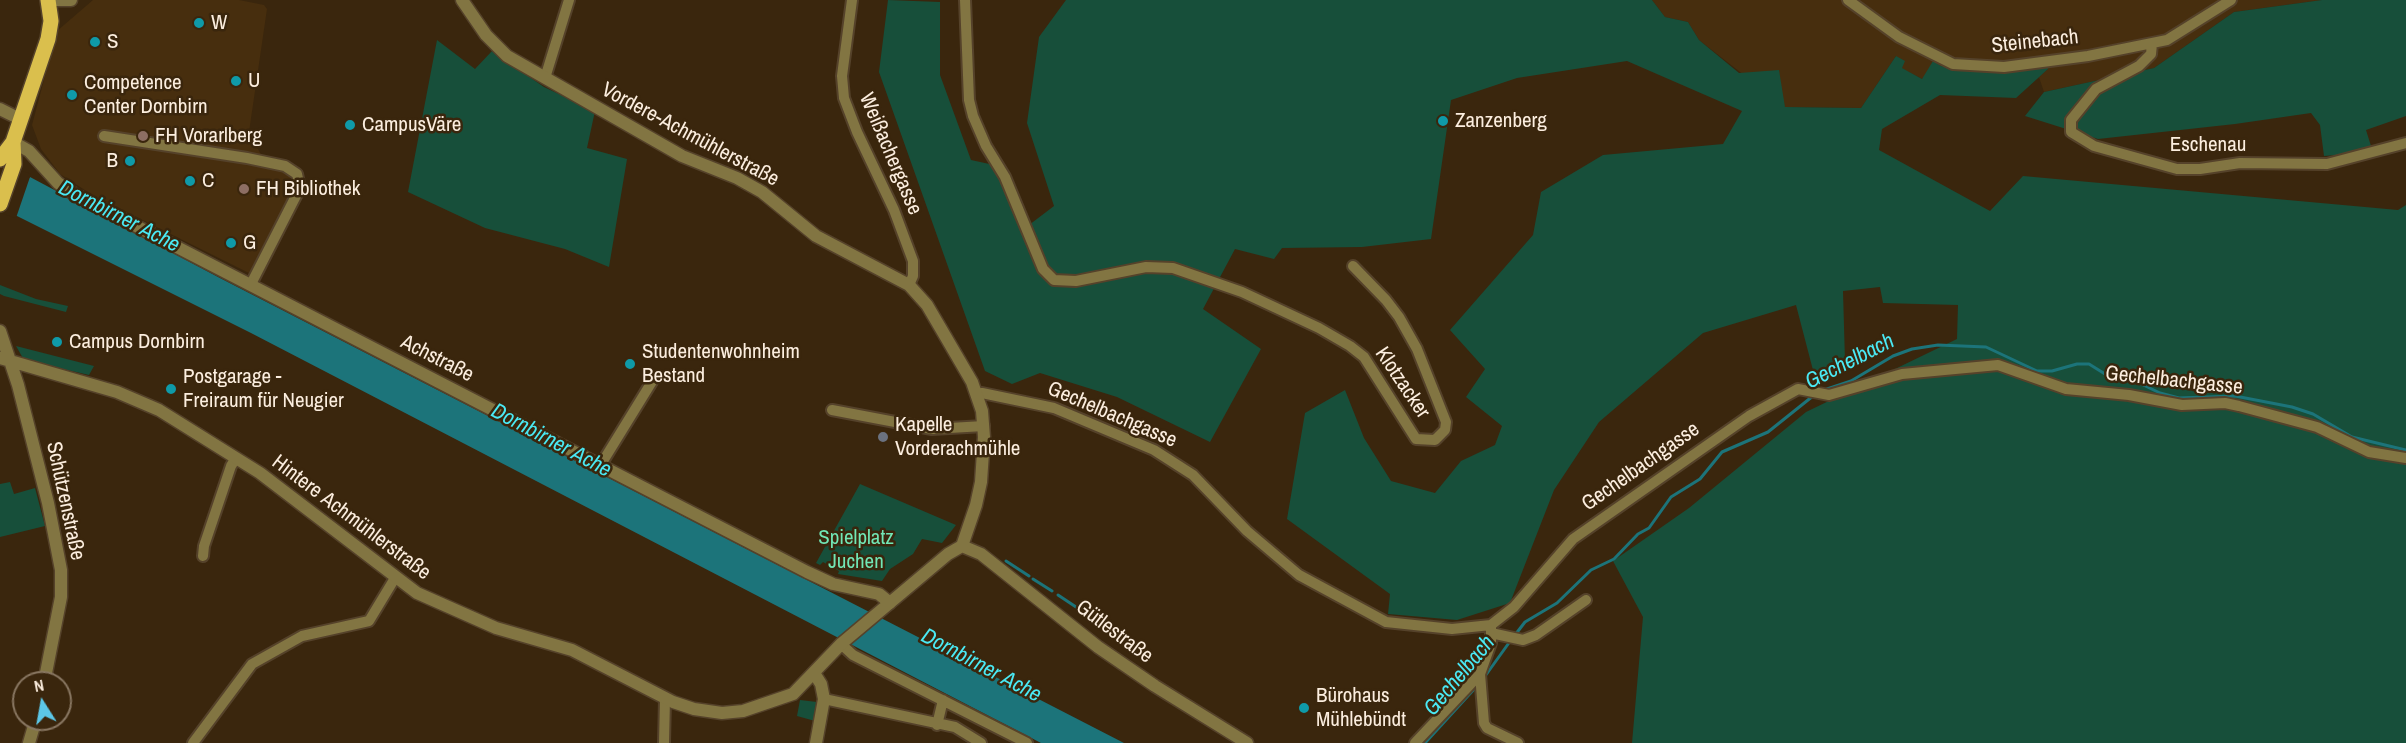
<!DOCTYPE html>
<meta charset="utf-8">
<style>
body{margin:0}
#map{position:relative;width:2406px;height:743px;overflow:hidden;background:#3a260d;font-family:"Archivo Narrow",sans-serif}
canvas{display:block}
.north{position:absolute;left:12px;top:671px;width:60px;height:60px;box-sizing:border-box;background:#3a260d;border:2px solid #887661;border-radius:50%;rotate:349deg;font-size:16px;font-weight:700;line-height:24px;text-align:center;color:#fceedf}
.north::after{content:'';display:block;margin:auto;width:21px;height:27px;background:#5cc7e7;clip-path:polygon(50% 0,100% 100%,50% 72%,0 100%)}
</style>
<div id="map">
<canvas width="2406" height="743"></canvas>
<div class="north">N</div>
</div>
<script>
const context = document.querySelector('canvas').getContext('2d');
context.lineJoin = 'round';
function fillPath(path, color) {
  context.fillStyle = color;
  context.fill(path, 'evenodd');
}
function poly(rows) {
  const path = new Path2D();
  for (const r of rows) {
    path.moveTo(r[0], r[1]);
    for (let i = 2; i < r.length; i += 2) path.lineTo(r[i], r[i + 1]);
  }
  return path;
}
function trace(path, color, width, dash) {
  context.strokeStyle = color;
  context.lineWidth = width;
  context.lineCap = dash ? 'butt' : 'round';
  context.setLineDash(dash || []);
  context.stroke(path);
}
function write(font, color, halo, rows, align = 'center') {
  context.font = font + ' "Archivo Narrow",sans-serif';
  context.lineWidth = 5;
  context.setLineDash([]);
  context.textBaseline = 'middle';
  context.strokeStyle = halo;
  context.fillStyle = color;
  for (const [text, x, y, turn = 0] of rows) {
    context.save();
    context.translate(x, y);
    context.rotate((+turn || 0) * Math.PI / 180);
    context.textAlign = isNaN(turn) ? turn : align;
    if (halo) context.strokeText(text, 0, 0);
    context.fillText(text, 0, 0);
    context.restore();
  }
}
const built = poly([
 [93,0,239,0,264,5,267,9,249,132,267,166,289,174,294,187,249,273,94,196,60,174,41,149,32,125,57,31],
 [1652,0,2322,0,2234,12,2154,68,2044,92,2039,77,2048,69,2001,72,1941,66,1922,79,1901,68,1896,56,1861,108,1785,107,1699,40,1688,22,1665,17]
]);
const green = poly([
 [888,0,940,2,940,75,971,160,994,165,1029,225,1054,206,1027,123,1039,37,1066,0,1652,0,1665,17,1688,22,1699,40,1739,73,1779,70,1785,107,1861,108,1896,56,1905,61,1902,68,1922,79,1933,61,1941,66,2001,72,2048,66,2048,69,2016,98,1940,95,1882,129,1879,150,1990,211,2023,176,2398,210,2406,205,2406,743,1632,743,1643,617,1613,561,1689,508,1806,412,1957,339,1958,305,1883,303,1880,287,1843,291,1845,361,1814,374,1796,305,1703,333,1599,422,1554,490,1510,603,1457,620,1388,614,1390,594,1287,519,1305,413,1345,390,1364,438,1391,481,1435,493,1461,461,1495,445,1502,426,1466,397,1485,369,1450,330,1533,235,1541,192,1603,155,1723,144,1742,111,1627,61,1517,78,1451,100,1431,239,1362,247,1282,248,1274,259,1235,249,1203,309,1261,349,1210,442,1117,397,1040,373,1012,384,985,371,879,72],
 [2322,0,2406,0,2406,116,2366,130,2371,146,2349,154,2324,156,2320,125,2311,113,2235,124,2098,139,2025,116,2044,92,2154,68,2234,12],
 [437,40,475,69,492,51,544,87,595,111,587,148,627,159,609,267,565,249,485,228,408,192],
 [0,285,36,299,68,306,66,312,4,296,0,294],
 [16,346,94,366,89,375,24,360],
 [10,482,14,494,35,488,45,526,0,537,0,484],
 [860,484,956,525,942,543,922,539,913,554,890,569,882,581,838,574,839,571,823,562,820,565,816,563],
 [800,700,817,702,815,721,797,716]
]);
const water = poly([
 [30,177,218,277,1124,743,1041,743,251,333,17,216,0,210]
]);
const pier = poly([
 [0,163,31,174,16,218,0,213]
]);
const stream = poly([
 [1824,390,1851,381,1893,356,1912,349,1938,345,1986,347,2037,371,2052,371,2077,364,2089,364,2113,379,2137,382,2160,393,2179,398,2235,396,2292,407,2313,414,2352,437,2406,450],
 [1006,561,1029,576],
 [1033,579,1052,591],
 [1058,595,1079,609],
 [1084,612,1108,629],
 [1112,632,1127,640],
 [1515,635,1525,622,1557,603,1591,570,1614,559,1638,534,1649,528,1671,497,1700,479,1722,452,1768,432,1813,396],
 [1483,679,1511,640],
 [1425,743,1477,686]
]);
const minor = poly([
 [852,0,842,76,844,98,857,132,894,210,913,261,913,276,909,285],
 [965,0,969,100,973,116,986,146,1005,177,1043,269,1054,280,1076,281,1146,267,1173,268,1242,292,1319,328,1350,346,1364,357,1416,439,1435,440,1445,430,1446,422,1417,349,1399,317,1386,300,1353,266],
 [1848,0,1899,37,1953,64,2004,67,2088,56,2167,40,2231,0],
 [2152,44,2151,54,2139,66,2096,89,2071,120,2071,132,2094,146,2177,169,2200,169,2240,163,2327,164,2406,143],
 [545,78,569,0],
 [104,136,247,158,285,166,297,174,300,188,251,284],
 [977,394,982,393,1054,408,1154,450,1193,475,1247,531,1299,575,1386,622,1452,629,1491,625,1514,607,1573,539,1749,416,1798,389,1829,395,1902,374,1998,365,2066,389,2129,395,2182,405,2225,403,2239,406,2317,427,2369,452,2406,458],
 [832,410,932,429,984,426],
 [600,466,653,380],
 [203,556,204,546,231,466,236,458],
 [1491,633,1523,640,1536,635,1586,600],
 [841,644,853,655,1027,743],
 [1480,674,1484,723,1487,728,1518,743],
 [824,699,955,727,981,743],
 [937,725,943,700],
 [193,743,252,664,302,636,369,621,395,578],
 [664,743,665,699],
 [1415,743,1480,674,1491,643,1491,625]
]);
const tertiary = poly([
 [48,0,71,0],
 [462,0,486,35,507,56,682,156,737,178,762,192,816,236,909,285,927,305,944,334,972,382,982,411,984,437,981,482,976,505,962,546],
 [0,109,20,119],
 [13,142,29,151,58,183,74,194,807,572,833,584,879,594,890,603],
 [0,331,18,385,48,503,61,570,61,597,44,683],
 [0,358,117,392,159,410,260,473,417,593,496,628,572,650,673,702,694,709,722,713,743,711,793,694,842,643,948,554,962,546],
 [962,546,981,554,1098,647,1155,686,1247,743],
 [814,673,821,684,824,699,816,743],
 [29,743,36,719]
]);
const primary = poly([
 [0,159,13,142],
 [0,204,14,164,13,142,48,39,51,21,48,0]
]);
const markers = [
 [199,23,6,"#0f9aa8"],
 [95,42,6,"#0f9aa8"],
 [236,81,6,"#0f9aa8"],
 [72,95,6,"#0f9aa8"],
 [1443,121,6,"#0f9aa8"],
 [350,125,6,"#0f9aa8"],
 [143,136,6,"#8d6e63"],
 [130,161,6,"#0f9aa8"],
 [190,181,6,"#0f9aa8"],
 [244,189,6,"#8d6e63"],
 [231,243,6,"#0f9aa8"],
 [57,342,6,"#0f9aa8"],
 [630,364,6,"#0f9aa8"],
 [171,389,6,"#0f9aa8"],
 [883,437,6,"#6b7280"],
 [1304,708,6,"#0f9aa8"]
];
const poiNames = [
 ["W",211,23],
 ["S",107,42],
 ["U",248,81],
 ["Competence",84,83],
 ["Center Dornbirn",84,107],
 ["Zanzenberg",1455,121],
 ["CampusVäre",362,125],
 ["FH Vorarlberg",155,136],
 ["B",118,161,"right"],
 ["C",202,181],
 ["FH Bibliothek",256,189],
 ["G",243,243],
 ["Campus Dornbirn",69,342],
 ["Studentenwohnheim",642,352],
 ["Bestand",642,376],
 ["Postgarage -",183,377],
 ["Freiraum für Neugier",183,401],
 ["Kapelle",895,425],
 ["Vorderachmühle",895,449],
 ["Bürohaus",1316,696],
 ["Mühlebündt",1316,720]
];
const streetNames = [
 ["Steinebach",2035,42,-6],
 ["Vordere-Achmühlerstraße",690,135,28],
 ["Eschenau",2208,145],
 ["Weißachergasse",890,154,67],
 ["Achstraße",437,359,27],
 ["Gechelbachgasse",2174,381,6],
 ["Klotzacker",1402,383,56],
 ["Gechelbachgasse",1112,415,23],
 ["Gechelbachgasse",1641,467,-35],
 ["Schützenstraße",65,501,78],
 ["Hintere Achmühlerstraße",351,518,37],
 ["Gütlestraße",1114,632,37]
];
const parkNames = [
 ["Spielplatz",856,538],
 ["Juchen",856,562]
];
const waterNames = [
 ["Dornbirner Ache",119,217,27],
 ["Gechelbach",1850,362,-27],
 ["Dornbirner Ache",551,441,28],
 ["Dornbirner Ache",981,666,28],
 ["Gechelbach",1460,676,-50]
];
fillPath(built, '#472e0e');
fillPath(green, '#174f3a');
fillPath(water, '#1c747a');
fillPath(pier, '#3a260d');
trace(stream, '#1c747a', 3);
trace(minor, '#55422a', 14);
trace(tertiary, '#55422a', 15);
trace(primary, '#55422a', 18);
trace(minor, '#827542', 10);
trace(tertiary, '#827542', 12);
trace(primary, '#dabf4d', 15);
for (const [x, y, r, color] of markers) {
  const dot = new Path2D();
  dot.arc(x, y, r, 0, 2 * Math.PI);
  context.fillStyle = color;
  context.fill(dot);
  trace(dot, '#3a260d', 2);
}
write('21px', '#fceedf', '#3a260d', poiNames, 'left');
write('21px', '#fceedf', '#3a260d', streetNames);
write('21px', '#71e7b6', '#3a260d', parkNames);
write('italic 22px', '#4ae9f4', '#3a260d', waterNames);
</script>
